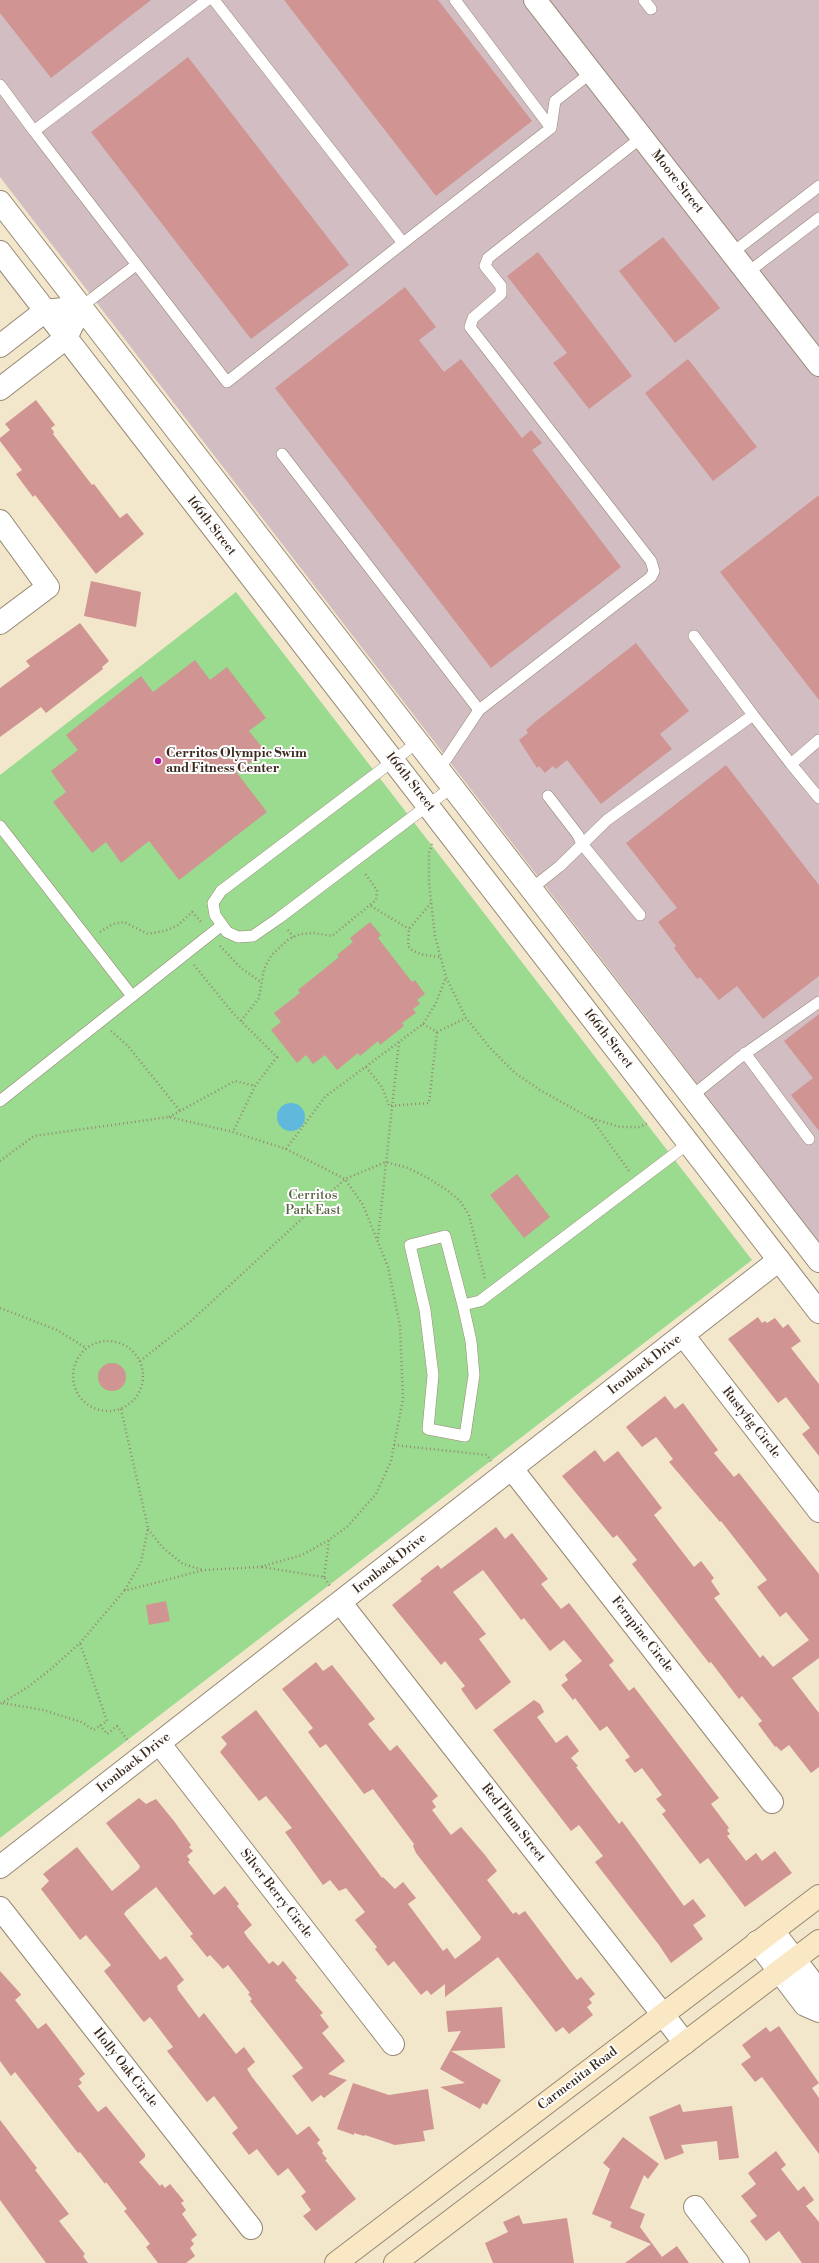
<!DOCTYPE html>
<style>
body{margin:0}
canvas{display:block;background:#f2e6cb}
</style>
<canvas width="819" height="2263"></canvas>
<script>
const context = document.querySelector('canvas').getContext('2d');
context.lineJoin = 'round';
function fillPath(path, color) {
  context.fillStyle = color;
  context.fill(path, 'evenodd');
}
function poly(rows) {
  const path = new Path2D();
  for (const r of rows) {
    if (r.length === 3) {
      path.moveTo(r[0] + r[2], r[1]);
      path.arc(r[0], r[1], r[2], 0, 2 * Math.PI);
      continue;
    }
    path.moveTo(r[0], r[1]);
    for (let i = 2; i < r.length; i += 2) path.lineTo(r[i], r[i + 1]);
  }
  return path;
}
function trace(path, color, width, dash) {
  context.strokeStyle = color;
  context.lineWidth = width;
  context.lineCap = dash ? 'butt' : 'round';
  context.setLineDash(dash || []);
  context.stroke(path);
}
function write(font, color, halo, rows, align = 'center') {
  context.font = font + ' "Libre Bodoni",serif';
  context.lineWidth = 4;
  context.setLineDash([]);
  context.textBaseline = 'middle';
  context.strokeStyle = halo;
  context.fillStyle = color;
  for (const [text, x, y, turn = 0] of rows) {
    context.save();
    context.translate(x, y);
    context.rotate((+turn || 0) * Math.PI / 180);
    context.textAlign = isNaN(turn) ? turn : align;
    if (halo) context.strokeText(text, 0, 0);
    context.fillText(text, 0, 0);
    context.restore();
  }
}
const industrial = poly([
 [0,0,819,0,819,1242,0,177]
]);
const green = poly([
 [236,592,752,1260,0,1838,0,775]
]);
const water = poly([
 [291,1117,14]
]);
const building = poly([
 [0,0,151,0,51,78,0,13],
 [284,0,438,0,532,121,436,196],
 [188,57,349,265,251,339,91,132],
 [663,237,720,308,675,343,619,271],
 [538,252,632,376,589,409,553,363,567,353,507,276],
 [405,287,436,327,419,340,444,372,461,359,522,438,531,430,542,443,532,450,621,567,491,668,275,388],
 [688,359,757,447,713,481,645,393],
 [36,400,55,425,51,428,54,432,53,434,92,485,94,484,120,518,127,513,144,534,96,574,35,495,33,497,21,481,16,474,22,470,0,441,0,438,10,430,5,424],
 [819,495,819,700,720,572],
 [91,581,141,592,136,627,84,616],
 [80,623,109,661,102,667,103,669,46,713,41,707,0,737,0,688,30,666,26,661],
 [636,643,689,711,660,734,672,749,601,804,567,760,556,769,553,766,545,773,539,766,537,768,519,740,528,733,526,730,536,721],
 [195,660,210,680,227,667,266,718,249,731,265,751,237,773,267,812,179,880,149,841,121,863,106,842,92,853,53,802,66,792,51,771,78,750,66,735,141,676,153,692],
 [726,765,819,885,819,976,763,1019,737,986,719,1000,700,977,697,979,674,948,676,946,658,922,677,908,626,843],
 [370,922,381,935,378,938,412,982,415,980,425,994,417,1000,420,1004,413,1009,416,1013,402,1023,404,1026,380,1045,378,1041,360,1056,358,1053,337,1070,325,1055,313,1064,306,1055,297,1063,271,1030,281,1022,274,1013,300,993,298,990,339,957,337,955,353,942,350,938],
 [819,1014,819,1131,791,1095,813,1078,784,1041],
 [517,1174,550,1217,524,1238,490,1195],
 [758,1317,762,1323,765,1321,767,1323,775,1318,783,1328,788,1324,801,1341,791,1348,819,1384,819,1456,802,1434,810,1428,786,1397,778,1403,728,1339],
 [112,1377,14],
 [665,1396,675,1409,683,1403,718,1450,714,1453,734,1477,739,1473,819,1574,819,1658,792,1678,819,1713,819,1767,811,1773,789,1745,781,1751,776,1746,775,1747,758,1724,762,1721,742,1696,739,1699,711,1662,709,1663,632,1564,637,1560,617,1535,613,1538,562,1476,595,1450,604,1462,618,1451,662,1508,654,1515,694,1567,701,1561,714,1578,711,1581,720,1594,714,1598,760,1658,763,1655,773,1667,809,1640,786,1612,780,1617,757,1587,767,1580,721,1521,720,1522,669,1462,673,1459,656,1437,642,1447,626,1427],
 [496,1527,505,1539,512,1533,548,1579,541,1584,561,1609,569,1603,614,1661,609,1665,629,1691,634,1687,719,1798,711,1804,729,1828,727,1830,730,1834,727,1836,746,1861,756,1853,762,1861,775,1851,792,1873,745,1907,708,1858,700,1864,662,1814,666,1811,656,1799,662,1795,642,1768,635,1773,625,1760,630,1757,607,1726,600,1731,575,1698,573,1700,561,1685,568,1680,565,1675,582,1661,564,1640,550,1651,524,1618,521,1620,483,1570,453,1592,486,1634,479,1639,511,1682,476,1710,461,1689,465,1686,445,1661,441,1665,392,1605,422,1581,420,1579,438,1565,441,1569],
 [166,1601,170,1621,149,1625,146,1605],
 [316,1662,323,1671,332,1665,375,1719,368,1724,390,1751,397,1745,438,1796,432,1801,436,1807,432,1810,451,1835,461,1827,485,1855,497,1871,487,1880,513,1914,516,1912,519,1915,525,1911,577,1980,581,1977,595,1994,589,1999,592,2003,587,2007,593,2015,569,2034,563,2027,556,2032,498,1957,445,1997,445,1984,431,1995,427,1990,421,1995,394,1961,388,1966,375,1949,377,1947,355,1920,365,1912,346,1888,339,1891,330,1880,323,1885,285,1832,292,1828,266,1796,259,1801,220,1752,227,1744,221,1737,256,1710,382,1878,383,1877,395,1889,403,1882,416,1898,408,1904,443,1951,447,1948,455,1959,480,1940,481,1937,416,1853,413,1846,414,1844,373,1789,364,1794,326,1744,320,1748,308,1732,313,1728,282,1689],
 [534,1700,540,1704,544,1712,537,1717,556,1743,567,1735,579,1751,571,1758,578,1766,576,1767,619,1824,622,1821,684,1906,693,1899,706,1916,693,1925,703,1939,671,1963,659,1945,595,1862,603,1856,579,1825,571,1831,493,1730],
 [139,1798,146,1804,156,1799,174,1821,191,1845,189,1847,193,1851,187,1856,190,1860,188,1862,214,1895,225,1886,239,1904,237,1906,252,1925,244,1932,247,1937,269,1964,273,1961,278,1966,283,1961,297,1978,295,1980,323,2013,320,2015,329,2027,322,2033,345,2061,328,2074,347,2080,324,2098,321,2095,312,2102,292,2076,303,2068,250,2001,252,1999,248,1994,250,1993,228,1965,223,1969,210,1955,207,1957,190,1936,193,1934,156,1887,126,1911,124,1914,160,1960,166,1956,184,1980,177,1986,178,1990,199,2018,204,2013,236,2054,244,2047,255,2062,247,2069,252,2077,297,2135,309,2126,320,2140,317,2143,323,2151,322,2153,327,2159,325,2160,356,2199,316,2231,303,2216,311,2210,301,2196,306,2192,288,2168,278,2176,257,2149,249,2155,232,2133,238,2128,214,2096,207,2102,167,2051,173,2047,154,2022,150,2017,144,2022,142,2020,104,1971,111,1965,86,1935,80,1940,41,1889,49,1881,43,1874,77,1847,112,1891,139,1869,140,1866,106,1823],
 [0,1971,20,1993,21,1995,15,2000,38,2029,46,2023,85,2074,79,2079,82,2083,78,2086,98,2112,106,2106,145,2154,145,2157,139,2162,160,2186,162,2184,165,2188,170,2184,184,2201,181,2203,186,2210,182,2214,197,2235,191,2240,194,2244,190,2248,195,2256,186,2263,158,2263,146,2247,150,2244,124,2211,127,2209,106,2182,105,2184,80,2152,78,2153,15,2072,11,2076,0,2061],
 [502,2007,505,2048,451,2051,501,2080,487,2105,483,2103,480,2109,440,2087,465,2083,440,2069,461,2031,448,2032,446,2011],
 [779,2026,819,2083,812,2088,819,2098,819,2154,762,2077,755,2082,741,2064,751,2057,742,2045,766,2027,770,2032],
 [353,2083,389,2095,428,2089,434,2129,423,2131,425,2141,395,2145,365,2135,364,2136,354,2133,354,2135,337,2129],
 [680,2104,683,2112,732,2106,739,2158,719,2160,717,2141,681,2145,684,2153,665,2160,649,2117],
 [0,2120,37,2168,35,2170,69,2214,59,2221,85,2254,83,2256,88,2263,46,2263,0,2200],
 [623,2137,659,2164,648,2179,644,2175,630,2208,645,2214,640,2227,662,2257,677,2246,689,2263,625,2263,651,2244,610,2227,612,2222,592,2214,610,2169,603,2163],
 [776,2151,786,2165,781,2169,798,2191,804,2186,814,2200,806,2206,819,2222,819,2263,802,2263,779,2231,766,2241,750,2221,757,2216,741,2196,756,2184,748,2173],
 [519,2215,523,2224,567,2218,574,2263,493,2263,485,2243,508,2232,503,2222]
]);
const path = poly([
 [432,844,429,853,429,883,435,936,446,977,466,1018,490,1048,515,1073,540,1090,590,1118,620,1127,639,1127,648,1123],
 [431,903,409,929,408,946,413,951,424,955,441,957],
 [371,906,409,929],
 [288,930,293,937],
 [100,932,113,924,124,922,148,934,164,931,177,926,192,912,202,923],
 [220,946,241,968,261,982],
 [194,965,232,1012,277,1057,255,1086,233,1132],
 [241,1021,259,998,264,969,271,956,280,947,289,939,300,934,315,933,332,936,376,900,377,890,364,872],
 [423,1024,437,1032,466,1018],
 [111,1031,128,1046,180,1111],
 [366,1067,382,1087,389,1106,429,1103,437,1032],
 [169,1117,235,1081,255,1086],
 [591,1118,629,1171],
 [286,1149,325,1097,423,1024,436,1003,446,977],
 [0,1161,34,1136,169,1117,233,1132,286,1149,345,1179,363,1205,388,1267,400,1326,403,1399,391,1461,376,1494,348,1526,329,1540,302,1555,260,1567,204,1570,124,1591,80,1643,51,1669,28,1687,0,1704],
 [378,1238,399,1042],
 [0,1308,57,1330,86,1348],
 [108,1376,35],
 [140,1361,191,1321,345,1179,386,1162,408,1168,428,1178,447,1190,460,1201,469,1215,485,1279],
 [121,1409,148,1528,141,1562,125,1590],
 [394,1445,487,1455,491,1461],
 [148,1529,162,1547,183,1564,203,1570],
 [262,1567,324,1577,330,1586],
 [324,1577,329,1540],
 [3,1703,43,1710,81,1722,94,1730,107,1721,80,1643],
 [100,1725,107,1734,117,1726,129,1742]
]);
const service = poly([
 [214,0,403,243,551,128,555,101,592,72],
 [455,0,551,128],
 [644,0,651,9],
 [0,85,34,131,207,0],
 [34,131,227,382,403,243],
 [732,253,819,186],
 [747,273,819,218],
 [81,307,136,265],
 [282,454,479,710],
 [694,636,753,715],
 [418,742,221,891,213,903,215,915,227,932,238,937,253,936,279,918,452,787],
 [791,764,819,798],
 [439,770,479,710,651,577,654,571,651,561,470,327,473,318,501,294,501,286,485,266,488,258,642,137],
 [548,796,578,835,582,844,640,915],
 [0,826,132,996],
 [531,889,560,866,607,820,753,715,791,764,819,740],
 [745,1053,809,1139],
 [692,1096,739,1058,819,1002],
 [0,1101,222,925],
 [463,1305,471,1341,474,1375,465,1436,428,1429,433,1375,425,1310,410,1245,445,1236,463,1305,480,1301,689,1143]
]);
const minor = poly([
 [535,0,819,365],
 [0,346,45,311,81,307],
 [0,389,66,338,81,307],
 [0,521,48,587,0,623],
 [683,1335,819,1511],
 [512,1469,772,1802],
 [340,1602,685,2043],
 [159,1743,393,2044],
 [0,1867,779,1260],
 [0,1908,251,2228],
 [773,1931,819,1991],
 [757,1942,805,2005,819,2011],
 [695,2207,738,2263]
]);
const tertiary = poly([
 [0,202,819,1261],
 [0,252,819,1312]
]);
const secondary = poly([
 [336,2263,819,1896],
 [395,2263,819,1941]
]);
const markers = [
 [158,761,4,"#b5179e"]
];
const streetNames = [
 ["Moore Street",677,182,52],
 ["166th Street",211,526,52],
 ["166th Street",410,782,52],
 ["166th Street",608,1039,52],
 ["Ironback Drive",645,1365,-38],
 ["Rustyfig Circle",751,1423,52],
 ["Ironback Drive",390,1564,-38],
 ["Fernpine Circle",642,1635,52],
 ["Ironback Drive",134,1763,-38],
 ["Red Plum Street",513,1823,52],
 ["Silver Berry Circle",276,1894,52],
 ["Holly Oak Circle",125,2068,52],
 ["Carmenita Road",578,2079,-37]
];
const poiNames = [
 ["Cerritos Olympic Swim",166,754],
 ["and Fitness Center",166,769]
];
const parkNames = [
 ["Cerritos",313,1196],
 ["Park East",313,1211]
];
fillPath(industrial, '#d2bec2');
fillPath(green, '#9bdb90');
fillPath(water, '#60b9dd');
fillPath(building, '#d09492');
trace(service, '#968874', 12);
trace(minor, '#968874', 24);
trace(tertiary, '#968874', 24);
trace(secondary, '#968874', 24);
trace(path, '#968874', 2.5, [1, 3]);
trace(service, '#fff', 11);
trace(minor, '#fff', 22);
trace(tertiary, '#fff', 22);
trace(secondary, '#fae7c3', 22);
for (const [x, y, r, color] of markers) {
  const dot = new Path2D();
  dot.arc(x, y, r, 0, 2 * Math.PI);
  context.fillStyle = color;
  context.fill(dot);
  trace(dot, '#fff', 1.5);
}
write('13px', '#3b2a1e', '#fff', streetNames);
write('bold 13px', '#3b2a1e', '#fff', poiNames, 'left');
write('13px', '#585f40', '#fff', parkNames);
</script>
